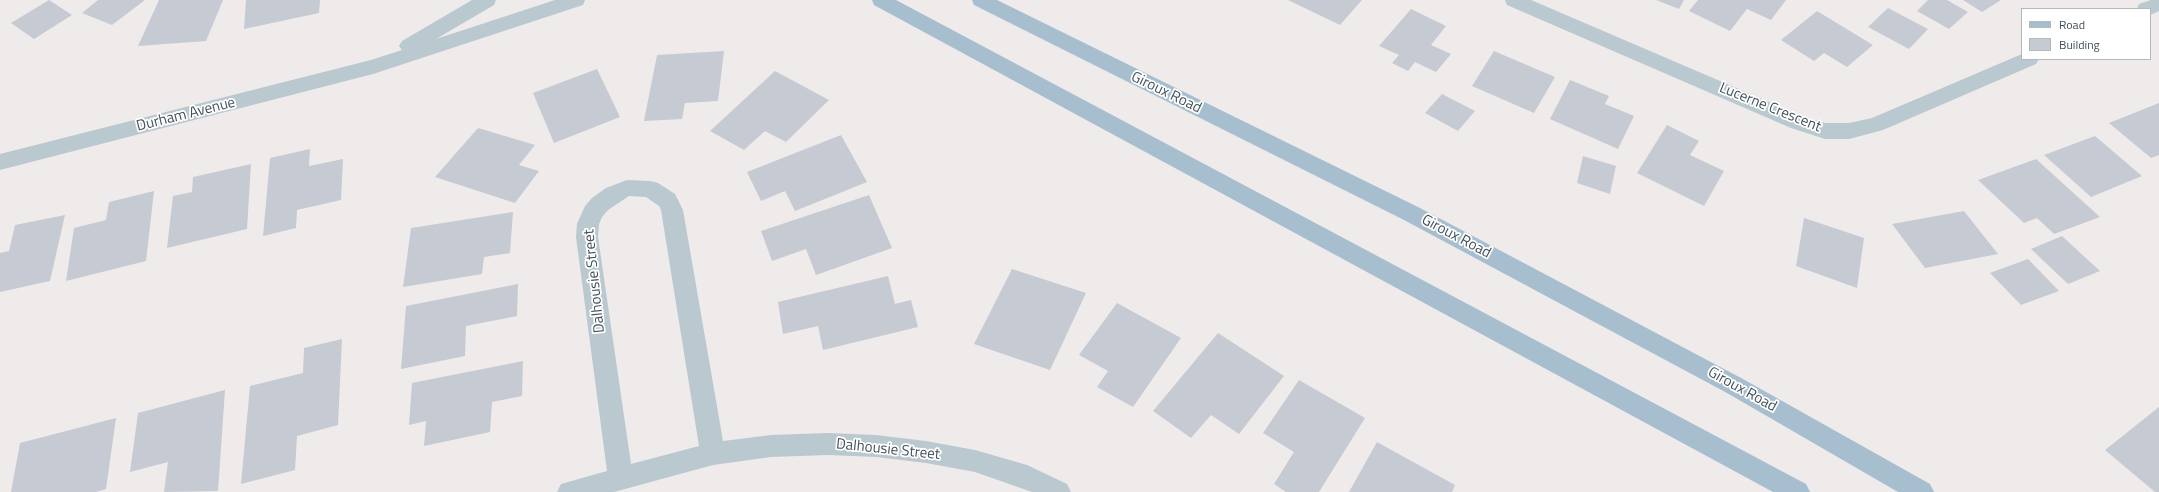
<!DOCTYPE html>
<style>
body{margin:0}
#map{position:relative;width:2159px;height:492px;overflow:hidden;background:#efebeb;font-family:"Titillium Web",sans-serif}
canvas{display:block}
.legend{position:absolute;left:2021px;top:8px;width:130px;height:52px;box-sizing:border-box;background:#fff;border:1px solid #b3b9bd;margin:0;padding:5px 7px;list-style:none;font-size:12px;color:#42515b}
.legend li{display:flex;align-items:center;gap:8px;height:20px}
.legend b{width:20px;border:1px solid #b3b9bd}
</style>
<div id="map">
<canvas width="2159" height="492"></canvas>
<ul class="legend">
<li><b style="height:5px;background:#a7becf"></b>Road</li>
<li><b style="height:11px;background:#c6cad2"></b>Building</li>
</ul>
</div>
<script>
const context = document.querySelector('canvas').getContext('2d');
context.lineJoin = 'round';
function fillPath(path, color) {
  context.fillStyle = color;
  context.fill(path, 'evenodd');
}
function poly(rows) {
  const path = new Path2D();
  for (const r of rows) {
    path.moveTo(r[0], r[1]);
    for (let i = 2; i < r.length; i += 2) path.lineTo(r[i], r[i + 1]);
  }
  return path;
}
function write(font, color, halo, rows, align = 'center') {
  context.font = font + ' "Titillium Web",sans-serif';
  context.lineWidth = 3.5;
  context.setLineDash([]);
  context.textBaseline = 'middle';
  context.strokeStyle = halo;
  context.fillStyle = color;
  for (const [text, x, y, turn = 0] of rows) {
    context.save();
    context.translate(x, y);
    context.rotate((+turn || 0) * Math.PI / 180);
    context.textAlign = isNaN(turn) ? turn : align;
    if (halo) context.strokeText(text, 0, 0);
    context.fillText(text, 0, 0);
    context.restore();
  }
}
const building = poly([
 [49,0,72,15,34,39,11,23],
 [98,0,145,0,112,25,82,13],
 [159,0,223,0,206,41,138,46],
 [246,0,320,0,319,13,244,29],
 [1288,0,1362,0,1340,25],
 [1656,0,1684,0,1679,9],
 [1698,0,1786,0,1771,20,1747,9,1730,31,1689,11],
 [1928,0,1947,0,1968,12,1949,29,1917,11],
 [1963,0,2001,0,1982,12],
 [1888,8,1928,29,1909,49,1868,27],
 [1411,9,1446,26,1431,45,1451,54,1436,72,1415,62,1408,71,1392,63,1399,55,1379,46],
 [1817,11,1873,45,1847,67,1824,53,1814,61,1781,40],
 [724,51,718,101,685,103,682,119,644,121,657,55],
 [1494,51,1555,77,1534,113,1472,86],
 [597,69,620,117,554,143,533,93],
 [775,71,829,100,786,142,765,131,744,150,710,131],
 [1570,80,1609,96,1605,104,1634,116,1618,149,1550,119],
 [1442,94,1475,111,1458,131,1425,113],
 [2159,103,2159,155,2151,158,2109,123],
 [1667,125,1699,141,1690,155,1724,171,1704,206,1637,173],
 [478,128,535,145,519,165,539,171,515,203,435,177],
 [841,135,867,182,795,211,785,191,761,201,747,172],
 [2095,136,2142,176,2091,197,2044,155],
 [310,149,309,166,343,159,341,200,297,210,296,228,263,236,270,158],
 [1583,156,1616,166,1610,194,1577,183],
 [2036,159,2100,217,2054,234,2037,218,2024,223,1978,180],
 [251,164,247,229,167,248,173,196,192,192,193,177],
 [154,191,146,261,66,281,74,228,106,220,109,202],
 [869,195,892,248,816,275,806,249,772,261,761,231],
 [1964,211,1998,254,1925,268,1892,224],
 [513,212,510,253,484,257,482,274,403,287,411,228],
 [65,215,50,281,0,292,0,253,9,251,15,225],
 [1804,218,1864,238,1857,288,1796,266],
 [2062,236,2100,271,2068,284,2031,249],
 [2028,259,2059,291,2021,305,1990,273],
 [1012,269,1086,293,1050,370,974,344],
 [888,276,895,304,911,300,918,327,823,350,818,326,783,334,778,302],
 [518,284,517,316,466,326,465,356,401,369,406,306],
 [1117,303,1181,338,1133,407,1097,387,1108,371,1079,355],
 [1218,333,1284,376,1239,434,1211,415,1191,438,1153,411],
 [342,339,338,425,297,436,295,470,241,484,250,386,303,373,304,348],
 [523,361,522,396,492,402,490,432,424,446,426,421,409,425,412,383],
 [1299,380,1365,418,1319,492,1286,492,1274,484,1294,452,1263,433],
 [225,390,218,491,164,492,168,462,130,472,138,413],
 [2159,407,2159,492,2155,492,2105,450],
 [116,418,106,489,96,492,11,492,20,443],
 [1377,442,1455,485,1452,492,1349,492]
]);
const minor = poly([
 [472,0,496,0,494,5,436,39,555,0,585,0,583,5,373,74,0,170,0,154,371,60,402,50,399,46,402,41,472,0],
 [1505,0,1531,0,1804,117,1825,123,1849,123,1872,118,2022,54,2022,59,2039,59,2036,64,1883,130,1849,139,1825,139,1791,128,1507,5,1505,0],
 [2151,0,2159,0,2159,11,2150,15,2150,9,2137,9,2139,4,2151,0],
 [627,180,650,181,658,183,675,194,683,210,723,441,771,435,828,433,876,435,926,441,975,450,1027,465,1067,484,1071,492,1032,492,975,472,926,463,876,457,828,455,771,457,713,465,614,492,557,492,561,484,607,471,576,237,577,224,585,206,592,198,606,188,627,180],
 [629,196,646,197,659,206,661,210,699,446,631,464,598,237,599,224,602,217,608,210,629,196]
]);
const major = poly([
 [872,0,896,0,1806,484,1810,492,1773,492,874,5,872,0],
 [972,0,997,0,1420,208,1743,379,1930,484,1934,492,1898,492,1727,393,1404,220,974,5,972,0]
]);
const streetNames = [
 ["Giroux Road",1166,93,26],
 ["Lucerne Crescent",1770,108,22],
 ["Durham Avenue",186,115,-14],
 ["Giroux Road",1456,237,28],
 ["Dalhousie Street",595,281,-96],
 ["Giroux Road",1742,390,29],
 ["Dalhousie Street",888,450,6]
];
fillPath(building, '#c6cad2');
fillPath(minor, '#bac8d0');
fillPath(major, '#a7becf');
write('15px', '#42515b', '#fff', streetNames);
</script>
